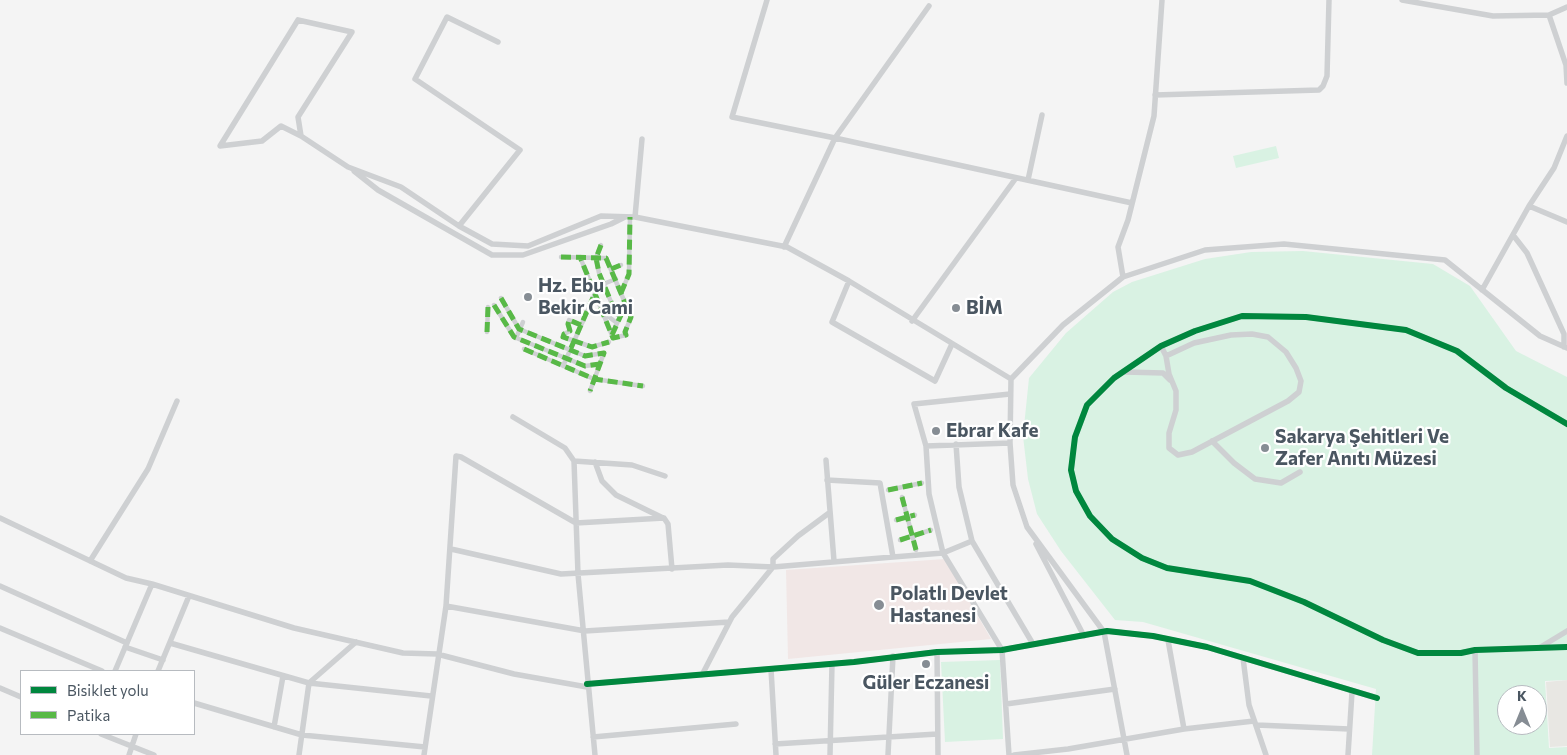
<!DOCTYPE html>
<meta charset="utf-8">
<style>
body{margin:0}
#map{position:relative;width:1567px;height:755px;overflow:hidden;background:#f4f4f4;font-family:Commissioner,sans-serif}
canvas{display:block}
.legend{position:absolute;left:20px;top:670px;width:175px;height:65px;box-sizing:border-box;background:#fff;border:1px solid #b7bbc0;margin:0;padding:6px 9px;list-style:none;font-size:15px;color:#4a5661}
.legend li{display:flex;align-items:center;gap:10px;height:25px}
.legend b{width:25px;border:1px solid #b7bbc0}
.north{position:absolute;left:1497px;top:685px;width:50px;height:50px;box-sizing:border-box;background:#fff;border:1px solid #b7bbc0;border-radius:50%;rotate:0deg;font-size:14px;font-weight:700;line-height:20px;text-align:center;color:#4a5661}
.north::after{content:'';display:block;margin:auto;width:18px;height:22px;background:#868d94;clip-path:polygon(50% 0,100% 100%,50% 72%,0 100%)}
</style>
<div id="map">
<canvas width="1567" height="755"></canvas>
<ul class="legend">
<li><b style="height:6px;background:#00873e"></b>Bisiklet yolu</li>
<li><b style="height:6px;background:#58b947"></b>Patika</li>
</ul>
<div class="north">K</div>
</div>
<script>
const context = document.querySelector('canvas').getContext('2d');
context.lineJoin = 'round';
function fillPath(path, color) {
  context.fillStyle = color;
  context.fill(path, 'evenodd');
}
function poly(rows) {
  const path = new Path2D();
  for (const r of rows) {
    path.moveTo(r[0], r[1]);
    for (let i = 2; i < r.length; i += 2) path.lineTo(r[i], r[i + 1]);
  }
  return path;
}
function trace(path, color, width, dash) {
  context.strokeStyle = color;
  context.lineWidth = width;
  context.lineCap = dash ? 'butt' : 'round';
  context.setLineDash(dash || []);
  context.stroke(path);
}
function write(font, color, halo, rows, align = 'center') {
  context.font = font + ' Commissioner,sans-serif';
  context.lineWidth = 4.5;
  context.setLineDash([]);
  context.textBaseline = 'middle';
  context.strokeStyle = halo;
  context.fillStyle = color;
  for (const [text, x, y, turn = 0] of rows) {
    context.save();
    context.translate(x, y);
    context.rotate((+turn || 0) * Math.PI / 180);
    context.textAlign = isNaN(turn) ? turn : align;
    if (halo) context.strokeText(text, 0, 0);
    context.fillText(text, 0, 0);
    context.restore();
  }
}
const commercial = poly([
 [1567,680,1567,746,1550,747,1546,682]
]);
const medical = poly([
 [945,559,991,639,788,659,786,570]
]);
const green = poly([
 [1276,146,1279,158,1236,168,1233,156],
 [1303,251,1433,264,1470,286,1516,351,1567,377,1567,680,1545,681,1549,748,1567,747,1567,755,1372,755,1376,689,1143,622,1115,620,1061,551,1037,514,1028,479,1023,436,1029,378,1066,333,1113,292,1132,282,1205,259,1251,252],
 [1507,695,1537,695,1537,725,1507,725],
 [1000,660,1003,739,945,742,941,662]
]);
const pedestrian = poly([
 [601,245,596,258,599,273,614,309],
 [561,257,606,258,631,317,625,332,626,335,613,338,580,257],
 [611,269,621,265],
 [593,288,616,279],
 [621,293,629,274,630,217],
 [501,298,519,329,585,356,604,353,590,391],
 [494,305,514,337,585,366,600,364],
 [612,312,620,316],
 [609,317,617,323],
 [581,325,569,320,568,324,570,331,564,334,563,337,592,347,609,342],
 [487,332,488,307],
 [612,334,626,304],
 [516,338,523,322],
 [524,349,594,379,643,386],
 [563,366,595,294],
 [888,490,922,483],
 [902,497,916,550],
 [896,520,915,515],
 [900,540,931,530]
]);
const minor = poly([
 [767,0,732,117,835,138,1132,203],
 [1402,0,1493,16,1549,15],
 [1567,7,1549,15,1566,65,1567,83],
 [298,20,352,32,298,117,301,136,281,126,262,141,220,146,298,20],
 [1155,95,1319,90,1323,86,1327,76,1329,0],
 [301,136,348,167,401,187,459,226,492,244,528,246,601,216,635,217,787,247,849,281,1011,379],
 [354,171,378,190,492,255,523,255,611,224,625,217],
 [1028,180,1042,115],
 [1529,206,1567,222],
 [635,217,642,139],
 [459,226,520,150,415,79,447,17,498,42],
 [1513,235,1527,253,1564,334,1564,347],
 [784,247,835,138,929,6],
 [1123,277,1118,247,1128,220,1154,116,1162,0],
 [849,281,832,322,935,381,952,344],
 [1482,290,1529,206,1554,168,1567,136],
 [912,321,1016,178],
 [1161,346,1166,356,1194,343,1231,335,1252,334,1268,337,1286,352,1296,368,1301,381,1299,392,1288,401,1192,452,1178,455,1169,448,1169,433,1176,410,1176,391,1169,374,1166,356],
 [1125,372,1163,373,1170,380],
 [513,417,565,448,574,461,578,574,595,755],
 [1567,424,1506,388,1457,351,1406,330,1306,317,1242,316,1195,331,1161,346,1114,378,1087,405,1075,437,1071,470,1076,491,1090,516,1112,539,1142,558,1167,568,1250,581,1304,602,1383,640,1418,653,1461,653,1475,650,1567,647],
 [1212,441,1234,463,1255,479,1281,483,1300,472],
 [956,444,959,487,972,541,1033,644],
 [926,446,1010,443],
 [826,460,834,561],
 [574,461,632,465,665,476],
 [595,462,602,481,616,495,663,518],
 [827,480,880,483,893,557],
 [0,518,126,578,152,584],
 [1036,544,1084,636],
 [451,549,561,574,728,565,773,567,893,557,943,553,972,541],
 [90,561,148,469,177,401],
 [0,586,127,643],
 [446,606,585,631,729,622],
 [0,628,102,671],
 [1168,640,1184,729],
 [170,643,309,683,431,696],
 [125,647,163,660],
 [1539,648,1567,631],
 [1475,650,1477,755],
 [937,652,938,755],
 [1243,658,1249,705,1266,755],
 [771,669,776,755],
 [115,671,152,584,294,628,403,653,437,654,514,674,587,687],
 [158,671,189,596],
 [702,675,732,617,773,567,773,559,798,536,829,513],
 [587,684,854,662,937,652,1002,650,1107,631,1153,636,1207,647,1377,698],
 [0,688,21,697],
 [194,703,302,735,425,747],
 [1006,704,1115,689],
 [1257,725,1349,729],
 [274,727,283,676],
 [101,734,154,755],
 [593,737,736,724],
 [775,744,937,734],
 [129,755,136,734],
 [299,755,309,683,356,642],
 [424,755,446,606,456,456,461,457,576,523,664,518,668,524,672,569],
 [830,755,832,664],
 [888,755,893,656],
 [1009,755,1002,650,943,553,929,494,926,446,914,404,1010,394],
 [1014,755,1068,749,1184,729,1254,721],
 [1127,755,1104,632,1027,527,1013,485,1010,443,1011,379,1063,325,1123,277,1205,250,1284,244,1445,260,1540,336,1567,348],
 [1348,755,1352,692]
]);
const quiet = poly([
 [601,245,596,258,599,273,614,309],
 [561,257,606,258,631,317,625,332,626,335,613,338,580,257],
 [611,269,621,265],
 [621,293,629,274,630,217],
 [501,298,519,329,585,356,604,353,590,391],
 [494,305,514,337,585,366,600,364],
 [581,325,569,320,568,324,570,331,564,334,563,337,592,347,609,342],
 [487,332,488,307],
 [612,335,626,304],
 [571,348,595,293],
 [524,349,594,379,643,386],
 [888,490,922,483],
 [902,497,916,550],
 [896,520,915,515],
 [900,540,931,530]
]);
const cycleway = poly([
 [1567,424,1506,388,1457,351,1406,330,1306,317,1242,316,1195,331,1161,346,1114,378,1087,405,1075,437,1071,470,1076,491,1090,516,1112,539,1142,558,1167,568,1250,581,1304,602,1383,640,1418,653,1461,653,1475,650,1567,647],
 [587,684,854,662,937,652,1002,650,1107,631,1153,636,1207,647,1377,698]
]);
const markers = [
 [528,297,5,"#868d94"],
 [956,308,5,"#868d94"],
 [936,431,5,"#868d94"],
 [1265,448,5,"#868d94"],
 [879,605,6,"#868d94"],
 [926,664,5,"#868d94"]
];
const poiNames = [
 ["Hz. Ebu",538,286],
 ["Bekir Cami",538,308],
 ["BİM",966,308],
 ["Ebrar Kafe",946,431],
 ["Sakarya Şehitleri Ve",1275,437],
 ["Zafer Anıtı Müzesi",1275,459],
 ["Polatlı Devlet",890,594],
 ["Hastanesi",890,616],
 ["Güler Eczanesi",926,683,"center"]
];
fillPath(commercial, '#e8e7e3');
fillPath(medical, '#f1e7e6');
fillPath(green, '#d9f2e3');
trace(pedestrian, '#ced0d2', 4.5);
trace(minor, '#ced0d2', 5.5);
trace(quiet, '#58b947', 5, [10, 5]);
trace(cycleway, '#00873e', 6);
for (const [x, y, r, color] of markers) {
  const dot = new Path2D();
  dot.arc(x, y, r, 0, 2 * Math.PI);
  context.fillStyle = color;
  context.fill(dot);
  trace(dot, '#fff', 2);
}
write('bold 19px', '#4a5661', '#fff', poiNames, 'left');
</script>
